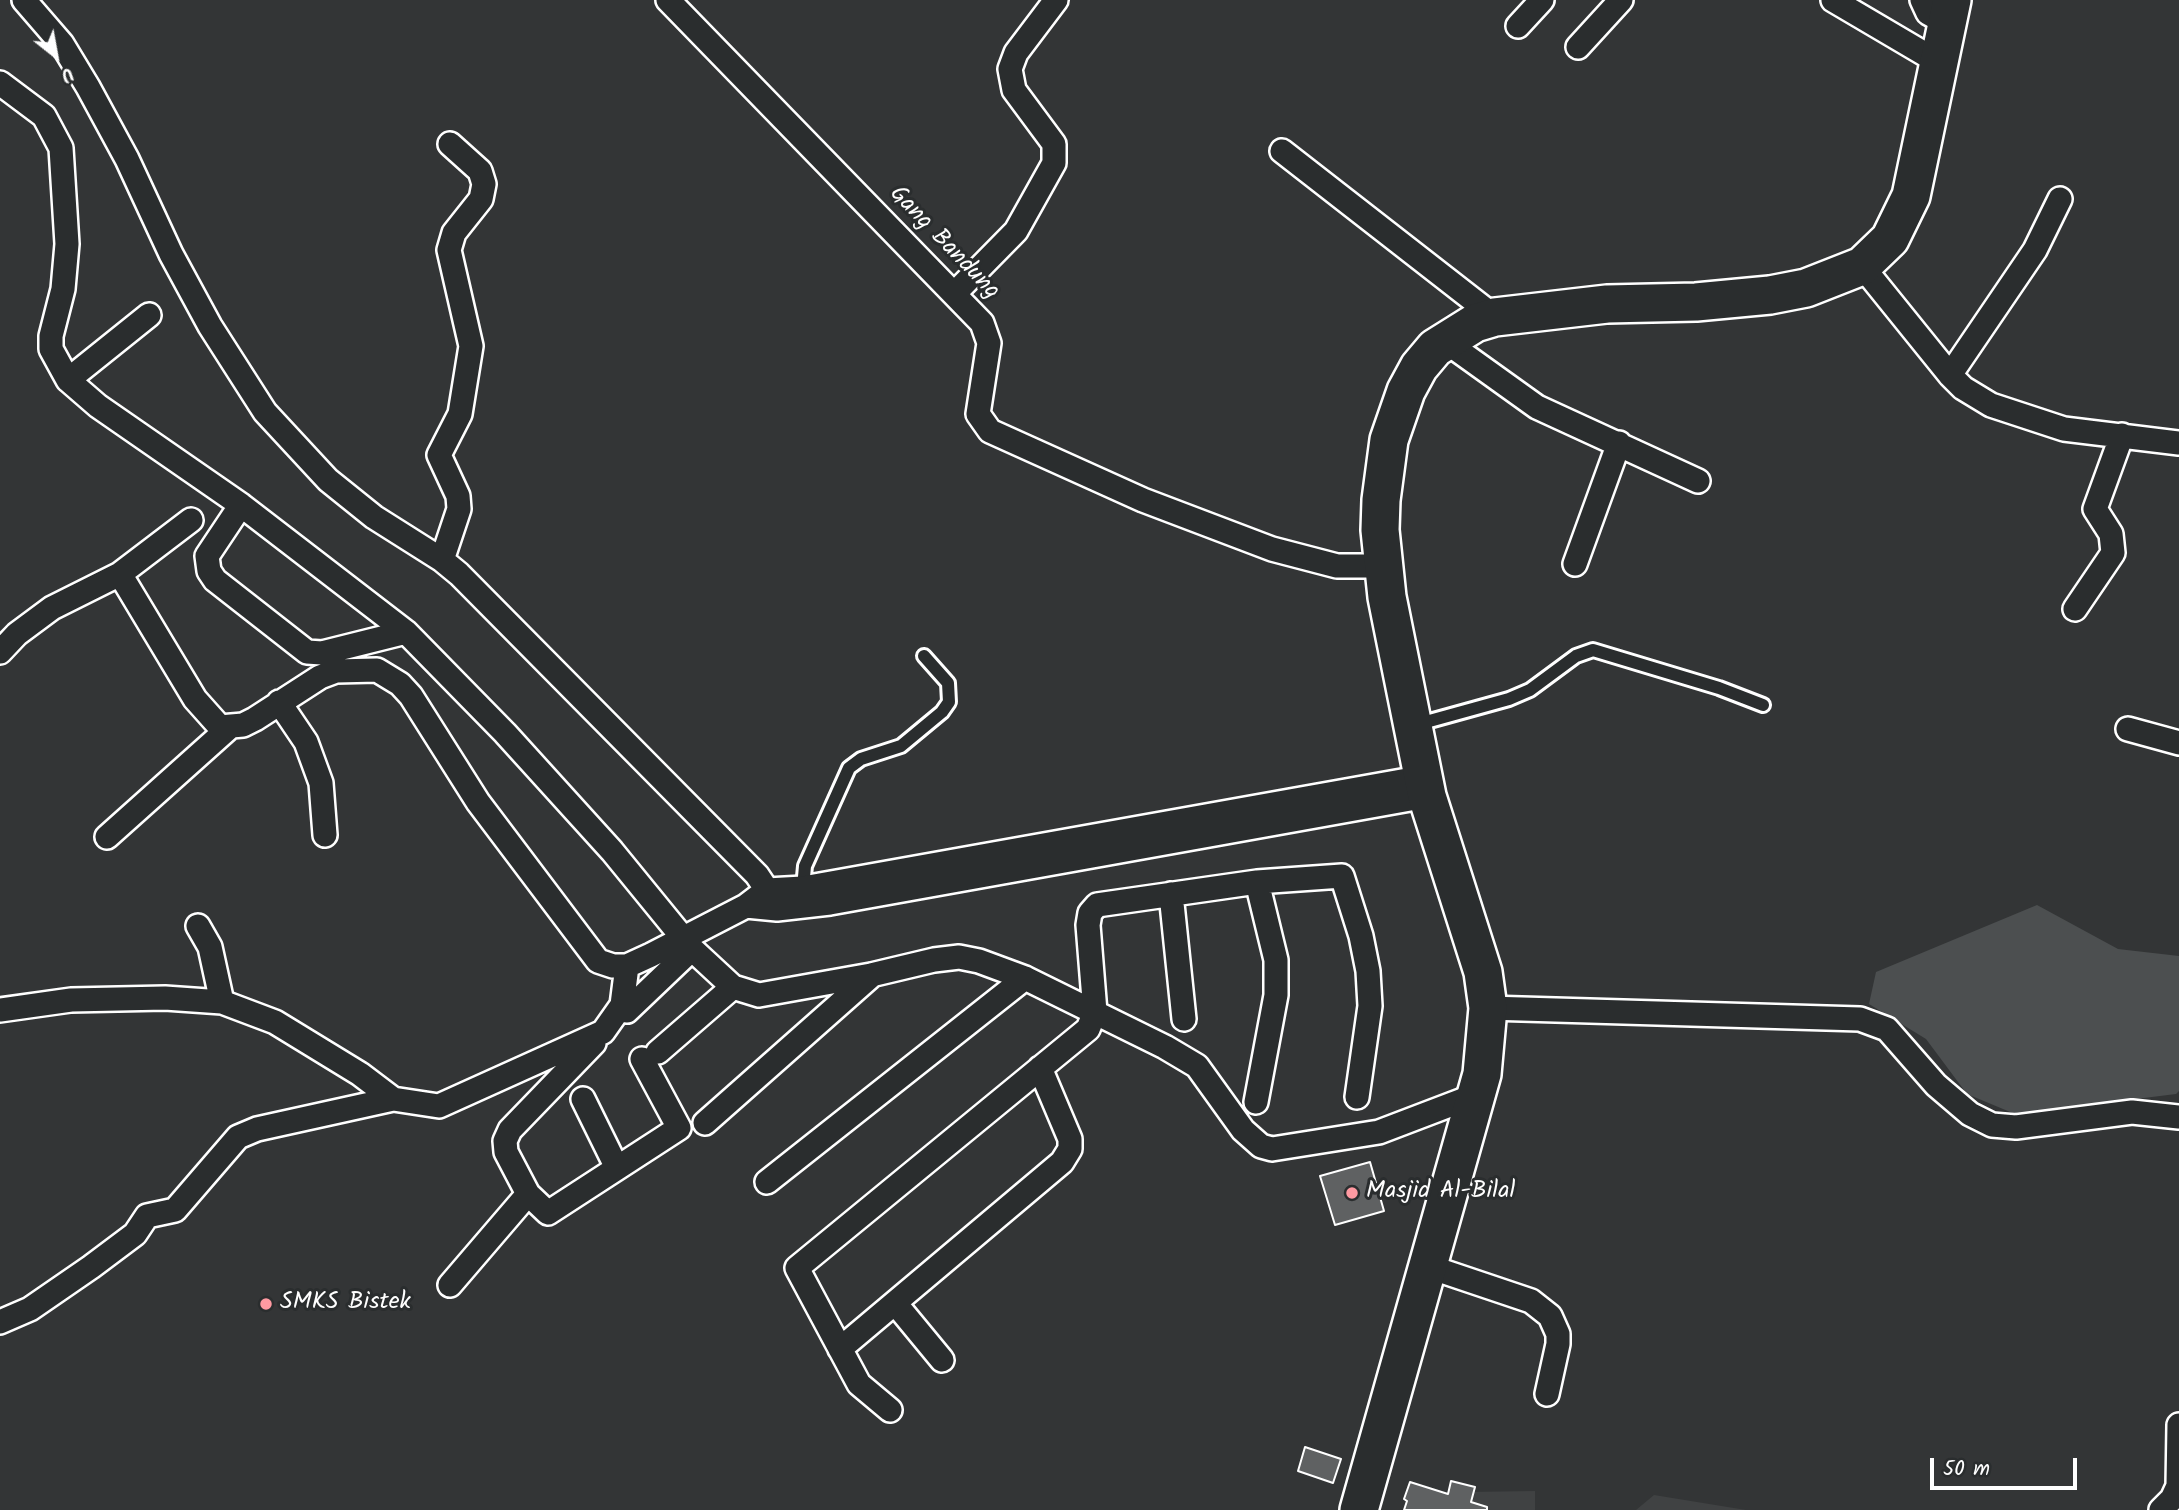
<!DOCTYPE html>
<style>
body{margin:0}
#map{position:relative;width:2179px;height:1510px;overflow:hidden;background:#333536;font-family:Kalam,sans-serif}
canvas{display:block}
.north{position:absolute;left:21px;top:21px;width:70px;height:70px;-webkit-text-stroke:5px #2a2d2e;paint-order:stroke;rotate:149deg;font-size:19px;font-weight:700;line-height:28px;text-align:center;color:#fff}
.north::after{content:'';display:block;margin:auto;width:24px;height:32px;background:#fff;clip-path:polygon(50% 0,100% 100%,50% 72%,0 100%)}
.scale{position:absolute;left:1930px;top:1458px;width:147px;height:32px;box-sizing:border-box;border:4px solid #fff;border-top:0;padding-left:9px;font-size:21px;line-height:24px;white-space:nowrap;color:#fff;-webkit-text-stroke:5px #2a2d2e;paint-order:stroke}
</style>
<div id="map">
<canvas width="2179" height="1510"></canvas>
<div class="north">U</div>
<div class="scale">50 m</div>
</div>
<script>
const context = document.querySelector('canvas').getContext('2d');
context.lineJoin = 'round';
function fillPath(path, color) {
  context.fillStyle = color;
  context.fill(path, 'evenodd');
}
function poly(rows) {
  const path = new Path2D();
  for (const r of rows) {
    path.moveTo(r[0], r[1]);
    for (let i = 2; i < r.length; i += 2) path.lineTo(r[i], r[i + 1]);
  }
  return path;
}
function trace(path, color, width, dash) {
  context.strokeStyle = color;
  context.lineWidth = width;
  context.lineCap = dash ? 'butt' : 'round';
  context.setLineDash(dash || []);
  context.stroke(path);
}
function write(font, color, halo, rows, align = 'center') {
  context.font = font + ' Kalam,sans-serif';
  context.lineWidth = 6;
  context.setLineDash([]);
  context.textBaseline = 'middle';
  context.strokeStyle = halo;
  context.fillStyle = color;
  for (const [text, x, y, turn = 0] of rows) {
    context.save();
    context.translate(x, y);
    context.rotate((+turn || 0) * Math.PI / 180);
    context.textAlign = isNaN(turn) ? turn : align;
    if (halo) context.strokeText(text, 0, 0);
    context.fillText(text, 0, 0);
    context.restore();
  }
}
const built = poly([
 [1535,1491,1535,1510,1464,1510,1467,1492],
 [1654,1495,1746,1510,1636,1510]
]);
const green = poly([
 [2037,905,2118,949,2179,956,2179,1091,2176,1094,2015,1114,1967,1094,1926,1039,1869,1004,1876,972]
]);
const building = poly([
 [1370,1162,1384,1211,1335,1225,1320,1176,1370,1162],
 [1305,1447,1341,1459,1333,1483,1298,1471,1305,1447],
 [1451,1481,1475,1487,1471,1502,1487,1507,1487,1510,1404,1510,1407,1501,1404,1499,1410,1482,1448,1494,1451,1481]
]);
const service = poly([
 [1415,725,1509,699,1530,690,1576,656,1593,650,1719,688,1763,705],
 [803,888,805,866,849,768,861,759,901,746,942,712,949,702,948,683,924,656]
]);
const minor = poly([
 [24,0,62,44,88,87,127,159,171,254,210,326,265,412,328,480,374,517,442,560,459,574,757,875,767,890],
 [668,0,982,323,989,343,978,414,990,431,1143,500,1272,549,1337,566,1384,566],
 [1833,0,1940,63],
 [1922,0,1928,13,1946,23],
 [1518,26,1542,0],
 [1578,47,1621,0],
 [0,83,44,116,61,148,67,244,63,289,51,336,51,349,68,380,98,406,241,505,406,632,505,733,612,851,692,949,733,987,759,995,871,975,934,960,959,957,979,961,1025,978,1165,1047,1197,1066,1243,1130,1261,1146,1272,1149,1379,1132,1476,1095],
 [1282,151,1495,317],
 [1862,266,1950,375,1963,388,1991,405,2064,429,2179,443],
 [955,293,1016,231,1054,163,1054,144,1014,90,1010,69,1016,53,1056,0],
 [1445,341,1537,407,1698,481],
 [1950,375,2035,250,2060,199],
 [68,380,149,315],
 [241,505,207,556,209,571,215,580,307,652,322,653,406,632],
 [442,560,459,509,458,496,439,455,460,414,471,346,449,250,454,233,481,199,484,184,480,171,450,144],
 [1575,564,1619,443],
 [120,574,195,699,220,727,243,725,255,719,320,677,336,671,377,670,400,684,411,696,478,802,598,961,613,966,627,966,651,955,746,906,767,890,803,888,1424,777],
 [2075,609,2113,553,2111,534,2095,509,2122,435],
 [0,652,17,634,52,608,120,574,191,520],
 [279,702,306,742,321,783,325,835],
 [2128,729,2179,743],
 [107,837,231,726],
 [1171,894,1184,1019],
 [746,906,777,909,830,903,1427,796],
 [198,926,210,947,222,1002],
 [1488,1008,1860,1019,1887,1029,1936,1085,1970,1114,1992,1125,2016,1127,2132,1112,2179,1117],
 [0,1010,71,1000,165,998,222,1002,275,1022,360,1074,393,1099,439,1106,603,1032,622,1005,627,966],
 [627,1011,692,949],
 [594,1043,510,1130,505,1141,506,1152,528,1194,548,1213,679,1128,642,1059],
 [658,1052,733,987],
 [583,1099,617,1168],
 [1256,1102,1276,995,1276,960,1257,882],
 [705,1123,870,977],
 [767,1182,1025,978],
 [1427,1266,1531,1301,1550,1316,1558,1334,1558,1344,1547,1394],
 [450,1285,528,1194],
 [895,1303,942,1360],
 [0,1322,30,1309,91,1267,135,1234,147,1216,175,1210,238,1137,257,1129,393,1099],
 [840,1349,1062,1162,1070,1149,1070,1139,1040,1068],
 [890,1410,859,1384,797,1268,1088,1029,1095,1012,1088,925,1090,913,1097,905,1257,882,1342,876,1361,936,1368,971,1370,1006,1357,1097],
 [2161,1510,2172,1499,2178,1486,2179,1425]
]);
const primary = poly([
 [1359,1510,1482,1074,1488,1008,1483,972,1427,796,1387,597,1380,530,1381,500,1389,440,1406,391,1419,367,1435,348,1475,323,1495,317,1607,304,1696,302,1770,295,1806,288,1862,266,1890,239,1911,196,1952,0]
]);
const markers = [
 [1352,1193,7,"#ff9aa2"],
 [266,1304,7,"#ff9aa2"]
];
const streetNames = [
 ["Gang Bandung",943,244,46]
];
const poiNames = [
 ["Masjid Al-Bilal",1366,1193],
 ["SMKS Bistek",280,1304]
];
fillPath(built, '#404243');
fillPath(green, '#4c4f50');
fillPath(building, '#5f6162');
trace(building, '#fff', 2);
trace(service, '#fff', 18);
trace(minor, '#fff', 28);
trace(primary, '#fff', 42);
trace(service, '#2a2d2e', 12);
trace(minor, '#2a2d2e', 23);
trace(primary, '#2a2d2e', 37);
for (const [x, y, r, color] of markers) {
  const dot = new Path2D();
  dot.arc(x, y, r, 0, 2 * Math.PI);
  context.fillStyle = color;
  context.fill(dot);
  trace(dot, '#2a2d2e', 2.5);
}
write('24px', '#fff', '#2a2d2e', streetNames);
write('24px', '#fff', '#2a2d2e', poiNames, 'left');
</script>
